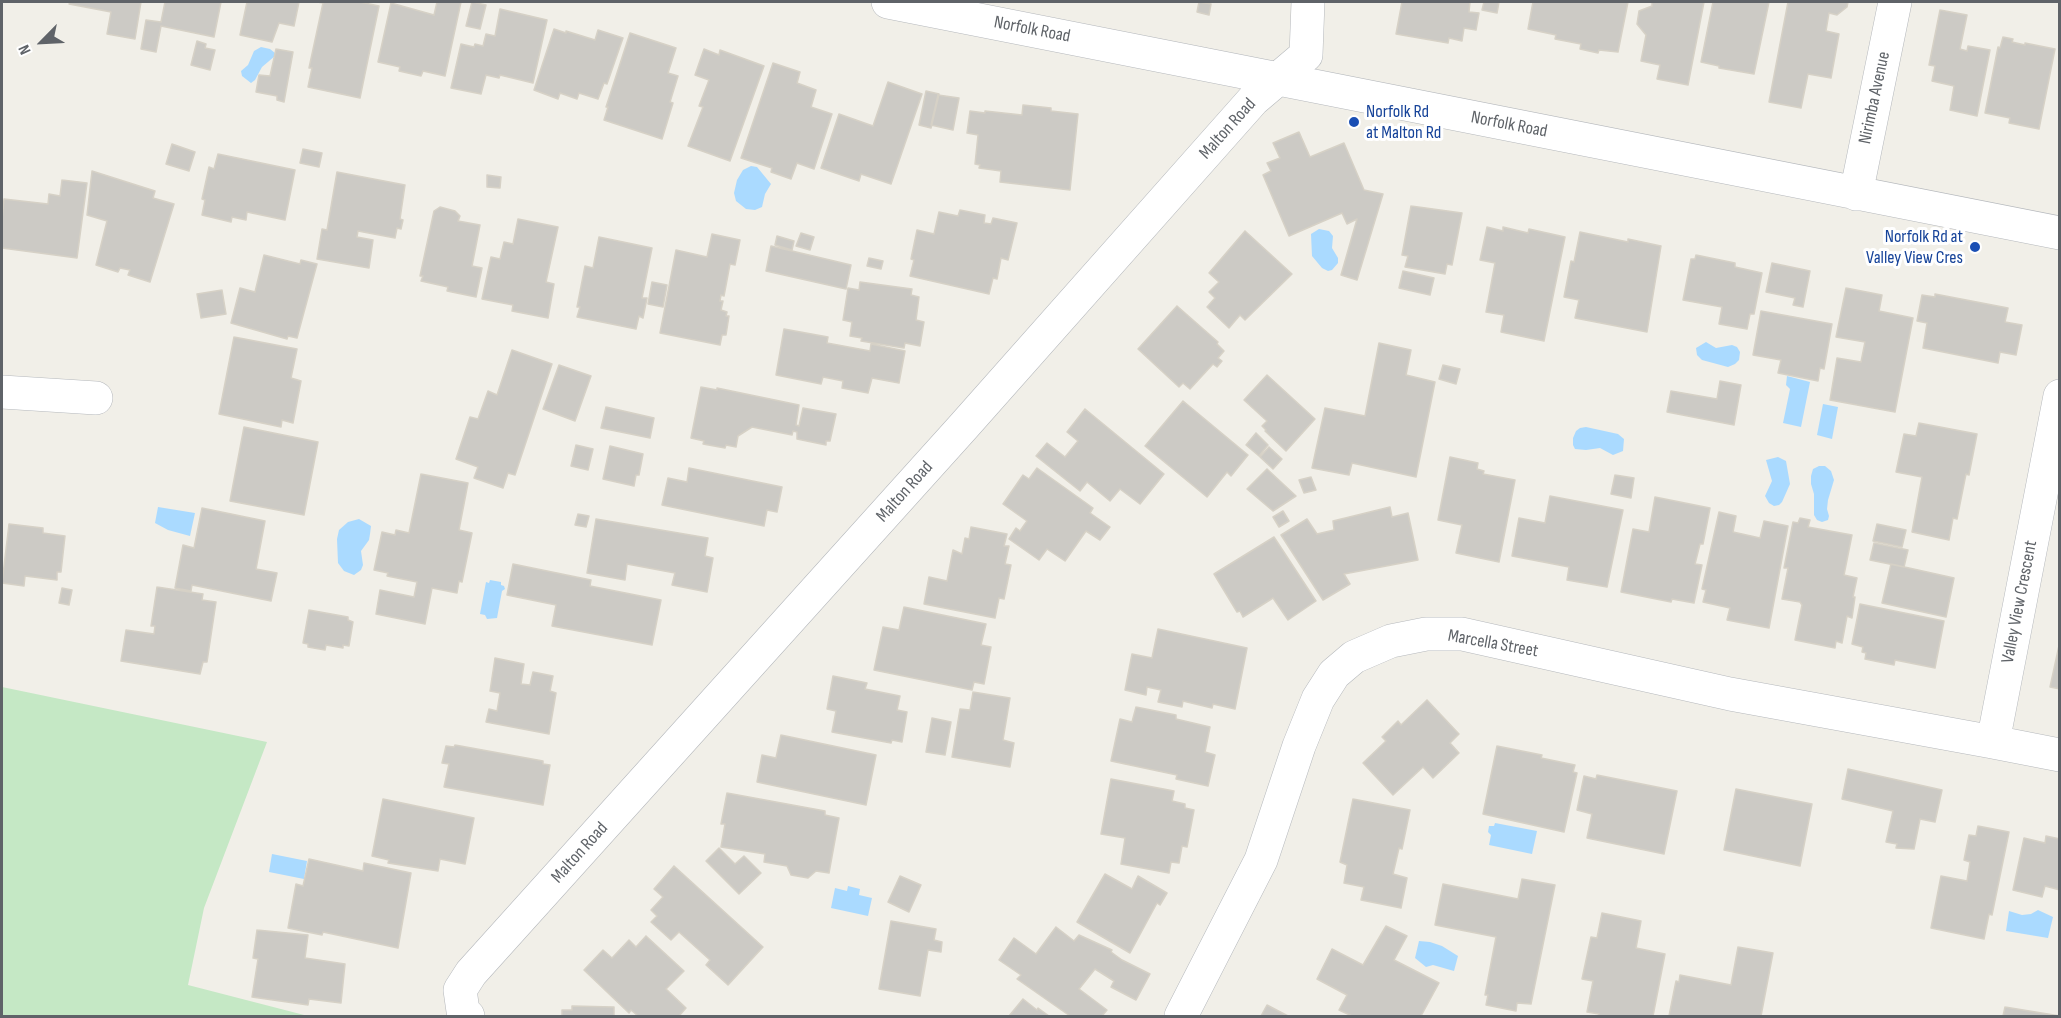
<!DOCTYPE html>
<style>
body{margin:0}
#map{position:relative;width:2061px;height:1018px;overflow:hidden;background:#f1efe8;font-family:"Sofia Sans Condensed",sans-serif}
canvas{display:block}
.frame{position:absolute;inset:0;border:3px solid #5f6368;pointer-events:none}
.north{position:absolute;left:12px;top:12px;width:60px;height:60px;-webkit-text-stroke:4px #fff;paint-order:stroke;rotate:246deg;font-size:16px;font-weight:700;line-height:24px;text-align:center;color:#5f6368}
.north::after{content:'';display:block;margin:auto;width:21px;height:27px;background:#5f6368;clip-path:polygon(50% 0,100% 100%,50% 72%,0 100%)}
</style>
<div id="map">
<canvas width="2061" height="1018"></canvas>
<div class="frame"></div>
<div class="north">N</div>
</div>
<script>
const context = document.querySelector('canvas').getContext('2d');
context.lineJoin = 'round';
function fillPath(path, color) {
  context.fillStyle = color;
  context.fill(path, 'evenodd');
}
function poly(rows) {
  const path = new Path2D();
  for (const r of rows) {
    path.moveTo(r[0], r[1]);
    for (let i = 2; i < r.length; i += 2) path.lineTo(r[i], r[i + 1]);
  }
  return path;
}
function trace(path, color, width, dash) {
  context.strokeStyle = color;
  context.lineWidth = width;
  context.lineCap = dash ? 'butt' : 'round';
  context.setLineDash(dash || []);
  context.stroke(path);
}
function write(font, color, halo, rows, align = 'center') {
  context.font = font + ' "Sofia Sans Condensed",sans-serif';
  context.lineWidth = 6;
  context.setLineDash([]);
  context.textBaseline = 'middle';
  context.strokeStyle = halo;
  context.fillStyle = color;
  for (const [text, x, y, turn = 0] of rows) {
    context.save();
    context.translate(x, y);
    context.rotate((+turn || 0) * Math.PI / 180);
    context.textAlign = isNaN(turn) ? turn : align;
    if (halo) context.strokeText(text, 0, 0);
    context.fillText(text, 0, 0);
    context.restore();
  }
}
const green = poly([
 [2,687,267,742,204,908,188,985,308,1016,2,1016]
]);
const water = poly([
 [261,47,270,49,275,53,275,56,262,67,255,80,251,83,242,76,241,71,248,65,254,51],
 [751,166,757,167,771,184,765,194,762,207,755,210,746,209,736,201,734,193,737,180,743,170],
 [1319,229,1329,231,1333,236,1332,248,1338,258,1338,263,1332,270,1328,271,1322,268,1312,256,1311,234],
 [1706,342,1716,348,1732,345,1737,347,1740,352,1739,360,1735,364,1728,367,1702,360,1697,355,1696,348],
 [1787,376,1810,382,1801,427,1783,423,1790,389,1786,385],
 [1823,404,1838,407,1832,439,1817,435],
 [1586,427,1618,434,1624,439,1623,451,1613,455,1600,448,1586,450,1575,449,1573,445,1573,438,1576,431,1580,428],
 [1778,457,1786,461,1790,484,1782,502,1779,505,1774,506,1769,503,1765,496,1772,481,1766,460],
 [1819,466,1825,466,1831,471,1834,480,1828,500,1827,509,1829,516,1828,520,1822,522,1817,520,1814,515,1814,494,1811,484,1811,476,1813,469],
 [158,507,195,513,190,536,168,530,155,523],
 [359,519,371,526,370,534,369,540,361,551,363,565,361,570,354,575,344,571,338,563,337,539,339,530,348,522],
 [490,580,501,582,501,585,504,586,505,589,502,591,497,618,487,619,485,615,480,614,486,582,489,583],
 [1495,823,1537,831,1532,854,1489,845,1491,835,1488,832,1489,826,1494,826],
 [272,854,307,861,304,879,269,872],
 [848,886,860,889,859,895,872,898,868,916,831,908,835,888,847,891],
 [2038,910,2053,917,2048,938,2006,931,2009,911,2022,915,2031,914],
 [1419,941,1430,942,1442,946,1458,956,1454,971,1433,965,1426,967,1415,958]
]);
const building = poly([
 [70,2,141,2,135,39,107,34,111,12,69,4,70,2],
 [165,2,221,2,214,37,161,26,156,52,141,49,146,20,161,22,165,2],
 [247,2,299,2,294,26,279,23,272,42,240,35,247,2],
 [317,2,360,2,379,6,360,98,308,87,312,68,309,68,323,3,317,2],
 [437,2,461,2,445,76,423,71,421,76,399,71,400,67,378,62,391,3,434,15,437,2],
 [472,2,486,5,480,29,466,26,472,2],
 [1199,2,1211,4,1209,15,1197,12,1199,2],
 [1402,2,1470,2,1469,12,1479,13,1476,30,1464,28,1462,41,1449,38,1448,43,1396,34,1402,2],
 [1484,2,1499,2,1497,13,1482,10,1484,2],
 [1533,2,1628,2,1618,52,1599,50,1598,53,1580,49,1581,44,1555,39,1556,35,1528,29,1533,2],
 [1652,2,1704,2,1688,85,1657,79,1660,65,1641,61,1646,35,1637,24,1639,11,1652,6,1652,2],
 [1713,2,1769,2,1754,74,1719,68,1719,66,1701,62,1713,2],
 [1788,2,1848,2,1847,7,1837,15,1829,13,1826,31,1839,34,1831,78,1808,74,1801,108,1769,102,1788,2],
 [500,9,547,20,533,83,500,75,499,78,486,75,481,94,451,88,461,44,474,47,475,44,483,46,486,34,495,36,500,9],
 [1940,10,1967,15,1960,49,1967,51,1968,46,1990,50,1977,116,1950,110,1954,86,1932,81,1935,66,1929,65,1940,10],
 [554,29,566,33,566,31,595,40,598,30,623,38,607,84,604,83,598,99,579,93,577,99,560,93,558,99,534,90,554,29],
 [630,33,676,48,668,73,678,76,670,102,673,103,662,139,604,120,608,107,606,107,630,33],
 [2003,37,2013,39,2012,42,2025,45,2025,43,2055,49,2039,129,2009,123,2010,118,1985,113,1998,47,2000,48,2003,37],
 [197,41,206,44,205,48,215,50,210,70,191,65,197,41],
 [276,49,293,52,284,102,277,100,277,96,256,92,259,75,270,76,276,49],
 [704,49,719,55,720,50,764,66,730,161,688,146,703,107,699,106,709,80,695,75,704,49],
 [773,63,800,72,797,83,816,90,811,107,832,114,814,169,797,163,791,179,771,172,772,168,741,158,773,63],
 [888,82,922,94,891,184,861,174,859,181,821,168,839,114,873,126,888,82],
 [926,91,939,94,931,128,919,125,926,91],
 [938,95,959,98,953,130,931,125,938,95],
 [1023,105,1051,108,1051,111,1078,114,1070,190,1000,182,1001,171,979,168,980,165,975,164,978,135,967,133,970,111,985,113,985,111,1022,115,1023,105],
 [1299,132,1310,157,1344,143,1364,190,1383,194,1357,280,1341,275,1357,219,1347,224,1342,213,1289,236,1263,175,1271,171,1267,163,1280,158,1273,143,1299,132],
 [172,144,195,152,189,171,166,164,172,144],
 [303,149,322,153,319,167,300,163,303,149],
 [218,154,295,170,285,220,247,212,246,220,232,217,231,222,202,215,205,200,202,199,209,167,214,169,218,154],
 [92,171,155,191,153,198,174,204,150,282,128,275,130,270,120,268,118,272,96,265,107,221,87,215,92,171],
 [337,172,405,185,400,219,403,220,401,229,397,228,395,238,358,231,357,237,373,240,369,268,317,259,322,229,327,230,337,172],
 [487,175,501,177,500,188,487,187,487,175],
 [62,180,87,183,77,258,2,248,2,220,4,199,48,204,49,194,60,196,62,180],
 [1411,206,1462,213,1452,265,1447,264,1445,274,1405,267,1408,256,1402,255,1411,206],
 [440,207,455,211,460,216,458,221,480,225,472,266,482,268,476,297,447,291,448,287,421,281,423,276,420,276,434,211,440,207],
 [960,210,985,215,984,223,991,224,993,218,1017,223,1008,260,1001,258,997,279,993,278,989,294,910,276,914,260,911,259,917,230,934,234,939,212,958,216,960,210],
 [518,219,558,227,546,282,554,284,548,318,512,311,513,305,482,299,491,257,500,259,504,242,513,244,518,219],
 [1487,227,1503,231,1503,227,1528,233,1529,229,1565,237,1544,341,1501,332,1504,315,1486,312,1495,263,1480,260,1487,227],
 [1245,231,1292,274,1245,320,1240,315,1229,328,1207,307,1215,298,1209,292,1219,282,1209,273,1245,231],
 [1580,232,1628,242,1628,239,1661,246,1647,332,1575,318,1579,300,1564,297,1571,261,1574,262,1580,232],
 [801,233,814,237,810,250,796,246,801,233],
 [712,234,740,240,735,265,730,264,724,296,721,295,720,301,723,301,721,310,727,312,726,316,729,316,726,335,722,335,720,345,660,333,676,250,707,257,712,234],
 [777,236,794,241,792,250,775,245,777,236],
 [599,237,652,248,642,298,647,298,643,318,639,316,636,329,577,317,580,307,577,307,585,266,593,268,599,237],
 [771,246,851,265,846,289,766,271,771,246],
 [264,255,300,264,301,260,317,264,297,338,288,336,287,339,231,323,240,288,255,292,264,255],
 [1696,255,1735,263,1735,267,1762,273,1754,314,1750,314,1747,329,1719,324,1722,307,1683,300,1691,259,1695,259,1696,255],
 [869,258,883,261,881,269,867,266,869,258],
 [1772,263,1810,271,1803,307,1793,305,1795,298,1766,292,1772,263],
 [1403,271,1434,278,1430,295,1399,288,1403,271],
 [652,282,667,285,663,307,648,304,652,282],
 [860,282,912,289,911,295,919,297,916,320,924,322,920,346,905,343,904,348,861,341,862,338,850,336,852,322,843,320,848,288,859,290,860,282],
 [1846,288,1882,295,1879,311,1913,318,1895,412,1830,400,1837,358,1861,362,1865,342,1836,337,1846,288],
 [222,290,226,314,201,318,197,294,222,290],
 [1935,294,2008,308,2005,322,2022,325,2016,355,2000,352,1998,363,1923,348,1927,323,1917,321,1922,295,1935,297,1935,294],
 [1177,306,1218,342,1217,344,1224,351,1218,358,1222,361,1217,367,1213,364,1190,389,1183,383,1179,387,1138,349,1177,306],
 [1761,311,1832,324,1824,369,1820,368,1818,381,1778,373,1781,360,1753,355,1761,311],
 [784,329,828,337,827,343,870,351,871,344,905,351,899,383,872,378,868,393,842,388,843,381,823,377,821,384,776,375,784,329],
 [234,337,297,349,291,378,301,381,293,423,282,420,281,427,219,414,234,337],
 [1379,343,1411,350,1406,375,1435,382,1416,477,1352,463,1349,475,1312,468,1325,408,1365,416,1379,343],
 [512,350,552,364,515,475,508,473,503,488,474,478,478,467,456,459,470,417,478,419,488,391,497,395,512,350],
 [559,365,591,376,575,421,543,409,559,365],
 [1443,365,1460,369,1456,384,1439,379,1443,365],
 [1267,375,1315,419,1286,451,1265,431,1266,430,1262,426,1267,421,1244,400,1267,375],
 [1720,381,1741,385,1734,425,1667,412,1671,391,1717,399,1720,381],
 [701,387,717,390,717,388,799,405,796,425,799,426,803,408,836,414,830,441,826,441,826,445,797,439,797,432,793,431,792,435,752,427,738,436,736,447,726,445,725,448,703,444,704,441,691,438,701,387],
 [1183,401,1248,455,1231,476,1227,472,1207,497,1145,446,1183,401],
 [606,407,654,418,650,438,601,428,606,407],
 [1085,409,1164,474,1140,504,1120,489,1110,501,1087,482,1080,491,1036,456,1047,443,1065,457,1078,441,1067,432,1085,409],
 [1919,423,1977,434,1969,475,1966,474,1957,519,1953,518,1949,540,1912,532,1922,477,1896,472,1904,434,1916,436,1919,423],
 [244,427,318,442,304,515,230,501,244,427],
 [1256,433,1268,445,1259,456,1246,445,1256,433],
 [576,445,593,449,588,470,571,466,576,445],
 [610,446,643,454,639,475,636,475,634,486,603,479,610,446],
 [1269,447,1282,459,1273,469,1260,457,1269,447],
 [1450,457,1478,463,1477,469,1484,471,1483,474,1515,480,1499,562,1456,553,1462,525,1438,520,1450,457],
 [689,468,782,487,777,512,767,510,764,526,662,505,668,478,687,482,689,468],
 [1037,468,1093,508,1090,513,1110,527,1100,540,1086,531,1065,561,1047,549,1039,560,1009,539,1016,528,1020,531,1027,521,1003,504,1023,475,1029,479,1037,468],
 [1267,469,1296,496,1273,511,1247,489,1267,469],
 [421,474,468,483,459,530,472,533,462,582,459,581,457,593,432,588,425,624,376,614,380,590,414,597,417,582,387,576,388,573,374,570,382,532,395,535,396,530,409,533,421,474],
 [1615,475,1634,478,1631,498,1611,494,1615,475],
 [1311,477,1316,490,1304,493,1299,480,1311,477],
 [1550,496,1623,510,1607,587,1567,580,1569,567,1512,556,1519,518,1545,523,1550,496],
 [1655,497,1710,508,1703,544,1700,544,1695,564,1702,565,1694,603,1672,599,1671,602,1621,592,1633,529,1649,532,1655,497],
 [1390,507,1392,517,1408,513,1418,560,1344,574,1350,584,1323,600,1281,535,1307,519,1317,534,1334,530,1333,521,1390,507],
 [202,508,265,521,256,569,277,573,271,601,192,585,191,591,175,588,183,545,194,548,202,508],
 [1283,511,1289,521,1279,527,1273,517,1283,511],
 [1719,512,1736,516,1733,532,1760,538,1764,521,1788,526,1769,628,1727,620,1730,608,1703,602,1706,590,1702,589,1719,512],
 [578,514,589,516,586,527,575,525,578,514],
 [1800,518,1810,520,1808,527,1852,535,1844,575,1857,578,1853,597,1855,597,1852,618,1847,616,1842,643,1836,641,1835,648,1795,640,1802,605,1800,602,1782,599,1788,568,1784,568,1793,522,1798,523,1800,518],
 [596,519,708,538,705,556,713,558,707,592,672,585,675,573,627,564,625,580,587,573,596,519],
 [9,524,43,528,43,533,65,536,61,572,57,572,57,580,25,576,24,586,2,583,9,524],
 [1877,524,1906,530,1902,547,1873,541,1877,524],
 [971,527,1007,534,1004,546,1009,546,1005,564,1011,565,1004,599,999,598,995,618,924,604,929,577,947,581,953,550,962,554,965,538,969,539,971,527],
 [1274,537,1316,601,1288,620,1273,598,1243,617,1240,611,1237,612,1214,574,1274,537],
 [1874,543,1908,550,1904,567,1870,560,1874,543],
 [513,564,591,580,590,586,661,600,652,645,552,626,556,605,507,595,513,564],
 [1891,564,1954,578,1946,617,1882,603,1891,564],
 [157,587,203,594,202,600,216,602,207,662,203,662,200,674,121,661,126,630,154,634,155,626,151,626,157,587],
 [62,588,72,590,69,605,59,603,62,588],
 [1860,604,1944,621,1935,668,1895,660,1894,665,1865,659,1866,653,1862,652,1863,647,1852,644,1860,604],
 [904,607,986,624,981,645,991,647,984,684,974,682,972,690,874,670,883,627,899,630,904,607],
 [309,610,348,617,348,620,353,622,349,646,343,645,343,648,326,645,325,650,308,647,308,644,303,643,309,610],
 [1158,629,1247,648,1235,709,1213,704,1212,708,1183,701,1182,707,1158,702,1161,690,1147,687,1146,695,1125,690,1132,654,1152,658,1158,629],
 [2060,641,2060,689,2050,687,2060,641],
 [495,658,524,664,521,684,530,685,533,672,553,676,550,691,556,693,549,734,486,722,489,709,497,711,500,693,490,691,495,658],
 [833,676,867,683,865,689,900,696,897,710,907,712,902,742,892,740,891,743,832,732,836,711,827,709,833,676],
 [973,692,1010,698,1003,740,1014,743,1010,767,952,757,960,709,970,710,973,692],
 [1427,700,1459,734,1450,743,1459,753,1433,778,1423,767,1393,795,1363,763,1386,741,1382,737,1398,721,1401,725,1427,700],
 [1136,707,1176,715,1176,719,1210,727,1205,752,1215,755,1208,786,1176,779,1177,775,1111,761,1120,719,1132,722,1136,707],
 [932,718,951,722,945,755,926,752,932,718],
 [781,735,876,755,866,805,757,782,762,755,776,758,781,735],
 [455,745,543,761,543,764,550,765,543,805,444,787,449,764,442,763,446,746,454,747,455,745],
 [1497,746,1542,755,1541,758,1575,765,1573,772,1577,773,1564,832,1483,814,1497,746],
 [1848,769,1942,790,1935,822,1920,819,1914,849,1896,848,1897,844,1886,842,1893,811,1842,799,1848,769],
 [1597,775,1677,791,1664,854,1587,838,1592,814,1577,810,1584,776,1596,779,1597,775],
 [1111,779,1174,791,1172,801,1185,804,1185,808,1194,810,1187,847,1182,846,1179,863,1171,862,1169,873,1121,864,1125,838,1101,834,1111,779],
 [1736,789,1812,804,1800,866,1724,850,1736,789],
 [727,793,825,811,825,815,839,818,829,873,816,871,808,878,791,875,787,866,764,862,765,854,721,847,725,824,721,824,727,793],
 [383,799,474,818,465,864,440,859,438,871,388,863,389,860,372,856,383,799],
 [1353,799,1410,810,1402,849,1399,848,1393,874,1407,878,1401,908,1361,900,1364,887,1344,883,1347,865,1340,862,1353,799],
 [1978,826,2009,832,1992,915,1989,914,1984,939,1931,928,1941,876,1967,881,1970,862,1964,860,1969,835,1976,836,1978,826],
 [2046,836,2060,839,2060,890,2045,886,2042,897,2013,890,2024,838,2045,843,2046,836],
 [719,848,735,864,744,856,761,873,739,894,706,861,719,848],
 [309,859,363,871,364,863,411,873,398,948,323,932,322,935,288,928,296,884,303,886,309,859],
 [674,866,763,947,728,985,706,965,710,960,679,932,671,940,651,922,657,916,651,910,663,897,654,889,674,866],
 [1105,874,1132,889,1138,876,1167,893,1160,905,1157,903,1130,953,1077,922,1105,874],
 [900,876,921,885,909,912,888,902,900,876],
 [1522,879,1555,885,1531,1004,1517,1003,1516,1011,1486,1005,1488,995,1485,995,1496,937,1435,925,1443,884,1518,899,1522,879],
 [1602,913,1641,921,1636,948,1665,954,1653,1016,1598,1016,1599,1014,1587,1012,1593,981,1582,979,1591,937,1597,938,1602,913],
 [891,921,936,929,934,940,942,942,941,952,928,950,920,996,879,989,891,921],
 [1386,926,1407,936,1394,960,1439,983,1421,1016,1352,1016,1339,1010,1347,995,1317,979,1332,949,1363,965,1386,926],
 [1056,927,1074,941,1079,935,1112,950,1111,952,1122,960,1150,974,1136,1000,1111,987,1114,981,1095,969,1079,989,1107,1010,1102,1016,1070,1016,1017,979,1021,975,999,960,1014,938,1036,954,1056,927],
 [257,930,308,935,305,958,345,964,341,1003,309,999,308,1005,252,997,258,959,253,958,257,930],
 [646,936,684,971,666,989,686,1008,679,1016,638,1016,631,1010,629,1013,584,970,603,950,612,958,629,940,636,947,646,936],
 [1738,947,1773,953,1761,1016,1669,1016,1676,981,1679,982,1680,975,1731,985,1738,947],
 [1023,999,1037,1010,1038,1008,1049,1016,1009,1016,1023,999],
 [1267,1005,1288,1016,1261,1016,1267,1005],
 [572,1006,614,1007,614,1016,562,1016,562,1010,572,1010,572,1006],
 [2005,1007,2060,1016,2003,1016,2005,1007]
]);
const minor = poly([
 [888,2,2060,233],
 [1856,194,1895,2],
 [2,392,96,398],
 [2060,396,1993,742,2060,755],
 [468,1016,463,1011,460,990,471,973,963,427,1253,100,1306,55,1308,2],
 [1181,1016,1261,860,1299,746,1318,699,1334,674,1354,657,1391,641,1426,634,1462,634,1730,694,1993,742]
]);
const markers = [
 [1354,122,6,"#1a4fb4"],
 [1975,247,6,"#1a4fb4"]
];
const streetNames = [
 ["Norfolk Road",1032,30,11],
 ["Nirimba Avenue",1875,98,-78],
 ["Norfolk Road",1509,125,11],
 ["Malton Road",1228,129,-48],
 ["Malton Road",905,492,-48],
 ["Valley View Crescent",2020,602,-79],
 ["Marcella Street",1493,644,10],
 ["Malton Road",580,853,-48]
];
const transitNames = [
 ["Norfolk Rd",1366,112],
 ["at Malton Rd",1366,133],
 ["Norfolk Rd at",1963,237,"right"],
 ["Valley View Cres",1963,258,"right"]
];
fillPath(green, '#c5e8c5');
fillPath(water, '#aadaff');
fillPath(building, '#cccac5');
trace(building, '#d6d1c6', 1.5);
trace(minor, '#b5b8bc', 34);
trace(minor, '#fff', 33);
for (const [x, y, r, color] of markers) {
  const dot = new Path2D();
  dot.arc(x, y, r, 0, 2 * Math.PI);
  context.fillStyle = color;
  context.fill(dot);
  trace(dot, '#fff', 2);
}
write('18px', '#5f6368', '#fff', streetNames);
write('18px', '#164399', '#fff', transitNames, 'left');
</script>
